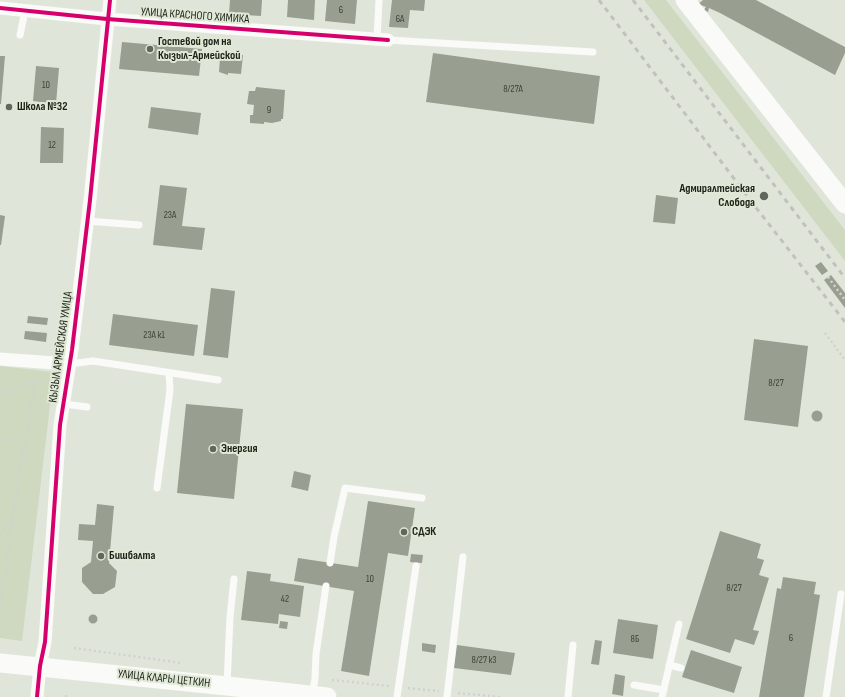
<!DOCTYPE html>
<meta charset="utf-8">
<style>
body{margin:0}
canvas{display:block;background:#e0e5da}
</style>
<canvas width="845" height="697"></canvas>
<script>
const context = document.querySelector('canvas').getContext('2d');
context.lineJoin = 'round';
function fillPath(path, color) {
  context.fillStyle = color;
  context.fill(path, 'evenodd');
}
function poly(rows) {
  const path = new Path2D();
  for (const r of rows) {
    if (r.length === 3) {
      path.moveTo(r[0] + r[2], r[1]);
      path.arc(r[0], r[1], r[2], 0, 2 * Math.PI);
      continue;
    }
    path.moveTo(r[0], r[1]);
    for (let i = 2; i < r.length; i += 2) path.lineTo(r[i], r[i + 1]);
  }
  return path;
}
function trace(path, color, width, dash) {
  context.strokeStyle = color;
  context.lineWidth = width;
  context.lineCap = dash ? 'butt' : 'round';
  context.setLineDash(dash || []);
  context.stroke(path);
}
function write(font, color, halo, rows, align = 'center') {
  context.font = font + ' "Sofia Sans Condensed",sans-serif';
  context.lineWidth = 4;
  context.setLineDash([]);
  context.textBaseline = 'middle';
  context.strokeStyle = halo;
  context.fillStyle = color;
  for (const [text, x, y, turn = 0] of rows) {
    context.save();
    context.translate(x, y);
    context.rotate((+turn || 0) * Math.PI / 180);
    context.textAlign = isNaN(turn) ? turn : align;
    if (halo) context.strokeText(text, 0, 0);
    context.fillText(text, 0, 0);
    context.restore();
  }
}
const green = poly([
 [644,0,666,0,845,230,845,261],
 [0,366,54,372,22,641,0,638]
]);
const building = poly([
 [230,0,262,0,261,16,229,14],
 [288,0,315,0,314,20,287,17],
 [327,0,357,0,355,24,325,21],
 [392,0,425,0,424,11,410,10,408,28,389,27],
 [703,0,756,0,845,47,845,53,835,75,720,13,709,8,708,12,704,10,706,7,698,4],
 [122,42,202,49,199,76,119,69],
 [433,53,600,76,594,124,426,102],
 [223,54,243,55,241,74,228,73,228,75,219,72,220,58,223,58],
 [0,56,5,56,1,104,0,104],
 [36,66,59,68,56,104,33,101],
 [256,87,285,90,283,119,281,119,281,121,272,123,264,122,264,124,250,123,250,115,253,115,254,105,247,104,249,91,255,91],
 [151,107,201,113,198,135,148,128],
 [41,127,64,128,63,163,40,163],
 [160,185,187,188,182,226,205,228,202,250,153,245],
 [656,195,678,198,675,224,653,222],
 [0,215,5,216,1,245,0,245],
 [821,262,828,271,822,275,815,266],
 [831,275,845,293,845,308,824,280],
 [211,288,235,291,228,358,203,355],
 [113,314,198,325,194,356,109,345],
 [28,316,48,318,47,325,27,323],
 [25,331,47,333,46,342,24,339],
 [754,339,808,346,798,427,744,420],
 [186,404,243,409,234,499,177,493],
 [817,416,5.5],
 [294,471,311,475,308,491,291,487],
 [368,501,415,508,408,556,388,553,369,676,341,671,354,591,294,581,298,558,358,567],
 [97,504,114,506,109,563,117,571,115,587,103,594,93,594,82,582,82,568,91,562,93,541,78,540,79,524,95,525],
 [720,531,761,544,757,558,764,560,759,575,769,578,753,630,759,631,754,645,735,639,730,653,686,639],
 [411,554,423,555,422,563,410,562],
 [247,571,271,574,270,581,304,586,300,617,279,614,278,624,241,620],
 [783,577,816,582,814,594,820,595,804,697,759,697,777,588,781,589],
 [93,619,4.5],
 [618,619,658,625,653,659,613,653],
 [280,621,288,622,287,629,279,628],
 [595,640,602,641,599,665,591,664],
 [422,643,436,645,435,653,422,651],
 [457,645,515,653,511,675,454,668],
 [691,650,742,667,734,693,682,677],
 [615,674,625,676,623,696,612,694]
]);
const path = poly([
 [828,277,845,300],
 [825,333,845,360],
 [0,388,9,392],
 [0,397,36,378],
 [0,438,6,437,13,441,23,455],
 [0,534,12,521],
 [0,610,12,521,36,378],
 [74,648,182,663],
 [332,680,389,686],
 [408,688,439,691],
 [458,693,501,697],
 [66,697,66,694]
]);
const service = poly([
 [20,35,25,11],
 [377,39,379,0],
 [388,40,593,52],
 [87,221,139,225],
 [69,364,93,361,218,380],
 [64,404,87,407],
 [157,488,170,390,169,373],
 [330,563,334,537,345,488,422,498],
 [669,665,681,668],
 [227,685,230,617,234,579],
 [634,685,664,690],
 [312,695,315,679,316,654,326,586],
 [397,697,416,566],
 [447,697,463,557],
 [568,697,573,645],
 [662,697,679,624],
 [826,697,841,594]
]);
const minor = poly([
 [0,8,107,19,388,40],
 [0,359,69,364],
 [37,697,40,666,45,642,60,425,72,350,90,200,110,0]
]);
const secondary = poly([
 [685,0,845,204],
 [0,663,227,686,327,697]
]);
const rail = poly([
 [599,0,754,205,845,322],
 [633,0,845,278]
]);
const cycleway = poly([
 [0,8,107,19,388,40],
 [37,697,40,666,45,642,60,425,72,350,90,200,110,0]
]);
const markers = [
 [150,49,4,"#62665d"],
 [9,107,4,"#62665d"],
 [764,196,5,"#62665d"],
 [213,449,4,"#62665d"],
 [404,532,4,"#62665d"],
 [101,556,4,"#62665d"]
];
const numberNames = [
 ["6",341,10],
 ["6А",400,19],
 ["10",46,85],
 ["8/27А",513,89],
 ["9",269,110],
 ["12",52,145],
 ["23А",170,215],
 ["23А к1",154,335],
 ["8/27",776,383],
 ["10",370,579],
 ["8/27",734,588],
 ["42",285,599],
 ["6",791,638],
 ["8Б",635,639],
 ["8/27 к3",484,660]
];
const streetNames = [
 ["УЛИЦА КРАСНОГО ХИМИКА",195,16,4],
 ["КЫЗЫЛ АРМЕЙСКАЯ УЛИЦА",61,347,-82],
 ["УЛИЦА КЛАРЫ ЦЕТКИН",164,679,6]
];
const poiNames = [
 ["Гостевой дом на",158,42],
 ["Кызыл-Армейской",158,56],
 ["Школа №32",17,107],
 ["Адмиралтейская",755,189,"right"],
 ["Слобода",755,203,"right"],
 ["Энергия",221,449],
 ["СДЭК",412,532],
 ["Бишбалта",109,556]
];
fillPath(green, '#ced9c0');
fillPath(building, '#989f90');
trace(path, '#d1d2cf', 2.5, [2, 3]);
trace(service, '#fafbf9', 7);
trace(minor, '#fafbf9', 13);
trace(secondary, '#fafbf9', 19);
trace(rail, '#c1c1bf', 3, [5, 5]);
trace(cycleway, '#d6006c', 4);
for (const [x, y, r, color] of markers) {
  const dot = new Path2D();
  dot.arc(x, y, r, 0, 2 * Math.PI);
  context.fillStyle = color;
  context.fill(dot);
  trace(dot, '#e0e9d6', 1.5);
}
write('10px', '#3c4038', null, numberNames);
write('12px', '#1e211a', '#e0e9d6', streetNames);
write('bold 12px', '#1e211a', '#e0e9d6', poiNames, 'left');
</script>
